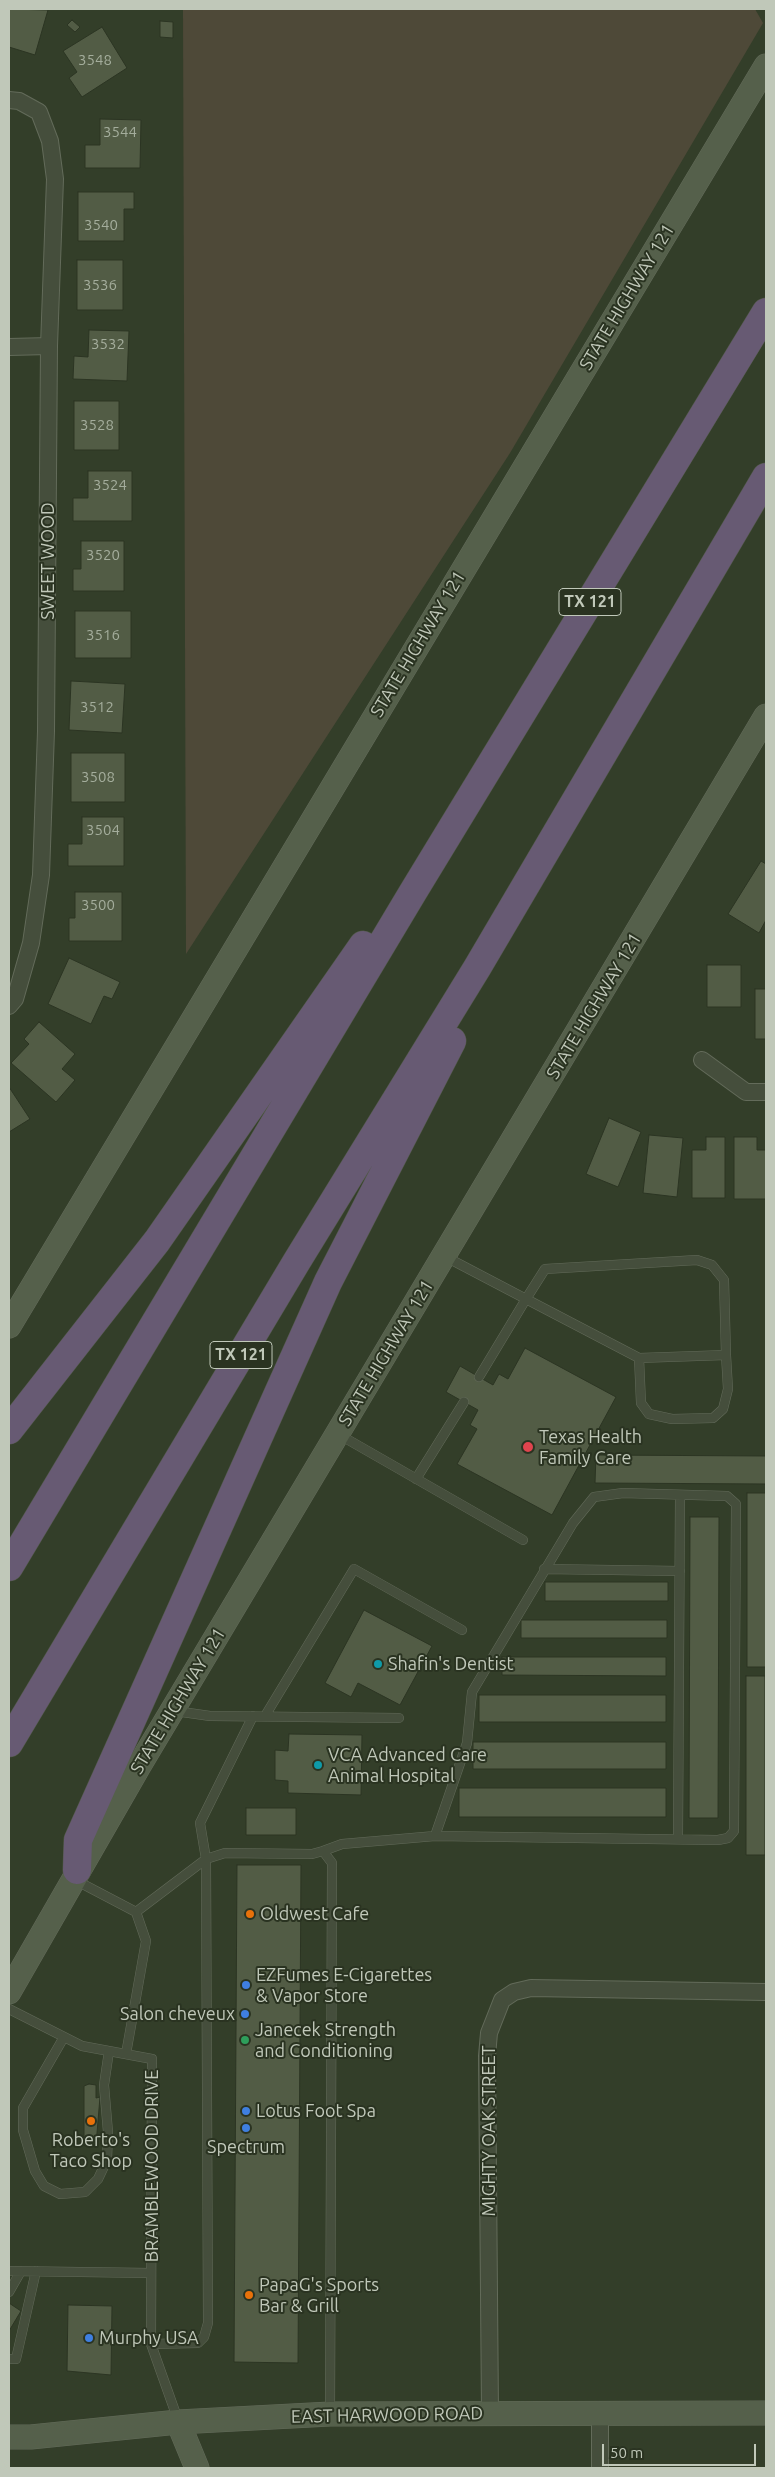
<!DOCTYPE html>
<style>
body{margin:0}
#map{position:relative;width:775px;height:2477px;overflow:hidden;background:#333e29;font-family:Ubuntu,sans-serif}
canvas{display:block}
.frame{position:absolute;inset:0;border:10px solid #c0c8b9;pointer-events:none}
.scale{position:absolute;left:602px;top:2444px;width:154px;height:22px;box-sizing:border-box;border:2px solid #c0c8b9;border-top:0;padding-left:6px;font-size:15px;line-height:18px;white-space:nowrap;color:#c0c8b9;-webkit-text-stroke:4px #2a3321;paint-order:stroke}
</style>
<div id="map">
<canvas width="775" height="2477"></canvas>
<div class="frame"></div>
<div class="scale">50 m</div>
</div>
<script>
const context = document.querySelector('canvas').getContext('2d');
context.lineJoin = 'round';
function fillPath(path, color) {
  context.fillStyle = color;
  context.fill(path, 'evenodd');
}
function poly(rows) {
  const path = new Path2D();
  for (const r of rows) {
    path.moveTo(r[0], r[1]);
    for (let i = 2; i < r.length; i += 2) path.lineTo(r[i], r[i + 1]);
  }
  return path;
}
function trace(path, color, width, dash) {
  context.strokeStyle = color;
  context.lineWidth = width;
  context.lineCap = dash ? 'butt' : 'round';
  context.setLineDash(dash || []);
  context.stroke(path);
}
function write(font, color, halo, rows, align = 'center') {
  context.font = font + ' Ubuntu,sans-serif';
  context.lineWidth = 4;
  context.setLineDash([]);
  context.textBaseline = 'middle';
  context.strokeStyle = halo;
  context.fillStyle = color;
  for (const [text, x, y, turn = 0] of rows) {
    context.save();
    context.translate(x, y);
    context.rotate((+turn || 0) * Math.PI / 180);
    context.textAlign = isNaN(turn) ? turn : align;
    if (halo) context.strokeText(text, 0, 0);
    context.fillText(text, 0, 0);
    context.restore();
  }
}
const green = poly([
 [183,9,755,9,763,23,510,453,186,954]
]);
const building = poly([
 [9,9,48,10,35,55,9,47,9,9],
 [72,20,80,27,75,32,67,25,72,20],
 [160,21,173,22,173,38,160,37,160,21],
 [102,27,127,68,82,97,69,78,77,72,63,51,102,27],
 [100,119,141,120,140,168,85,168,85,145,100,145,100,119],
 [78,192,134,192,134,209,124,209,124,241,78,241,78,192],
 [77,260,123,260,123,310,77,310,77,260],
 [89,330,129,331,127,381,73,379,74,356,88,357,89,330],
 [74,401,119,401,119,450,74,450,74,401],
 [88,471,132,471,132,521,73,521,73,498,88,498,88,471],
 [81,541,124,541,124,591,73,591,73,569,81,569,81,541],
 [75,611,131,611,131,658,75,658,75,611],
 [71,681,125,684,122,733,69,730,71,681],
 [71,753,125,753,125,802,71,802,71,753],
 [82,817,124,817,124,866,68,866,68,844,82,844,82,817],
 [761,861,766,864,766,920,759,933,728,914,761,861],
 [75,892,122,892,122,941,69,941,69,918,75,918,75,892],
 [69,958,120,982,112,999,104,996,91,1024,48,1004,69,958],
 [707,965,741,965,741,1007,707,1007,707,965],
 [755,989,766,989,766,1039,755,1039,755,989],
 [39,1022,75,1054,62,1069,75,1080,56,1102,11,1063,29,1044,24,1039,39,1022],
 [9,1087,30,1119,9,1132,9,1087],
 [609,1118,641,1132,618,1187,586,1174,609,1118],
 [649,1135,683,1138,677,1197,643,1193,649,1135],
 [706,1137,725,1137,725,1198,692,1198,692,1150,706,1150,706,1137],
 [734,1137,757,1137,757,1150,766,1150,766,1199,734,1199,734,1137],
 [525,1348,616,1397,552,1515,457,1464,477,1429,470,1425,478,1410,446,1392,460,1366,493,1385,499,1374,508,1379,525,1348],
 [596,1455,766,1456,766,1484,595,1483,596,1455],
 [747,1493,766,1493,766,1667,747,1667,747,1493],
 [690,1517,719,1517,718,1818,689,1818,690,1517],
 [545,1582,668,1582,668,1601,545,1601,545,1582],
 [364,1610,432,1646,400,1705,358,1683,351,1697,325,1683,364,1610],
 [521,1620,667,1620,667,1638,521,1638,521,1620],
 [502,1657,666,1657,666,1676,502,1675,502,1657],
 [746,1676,765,1676,765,1855,746,1855,746,1676],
 [479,1695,666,1695,666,1722,479,1722,479,1695],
 [289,1734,362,1735,361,1795,288,1793,288,1781,275,1780,275,1750,288,1751,289,1734],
 [473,1742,666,1742,666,1769,473,1769,473,1742],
 [459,1788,666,1788,666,1817,459,1817,459,1788],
 [246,1808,296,1808,296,1835,246,1835,246,1808],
 [237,1865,301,1865,298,2363,234,2362,237,1865],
 [89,2084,96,2085,96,2098,100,2097,96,2145,84,2145,84,2086,89,2084],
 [9,2303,21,2311,9,2331,9,2303],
 [68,2305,112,2306,111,2375,67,2371,68,2305]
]);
const lane = poly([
 [444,1256,526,1299,639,1358,726,1355,724,1280,712,1265,697,1260,545,1269,526,1299,479,1377],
 [639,1358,641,1403,649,1414,672,1419,713,1418,723,1409,728,1389,726,1355],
 [338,1434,523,1540],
 [416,1479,464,1402],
 [544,1569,680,1571],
 [175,1711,210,1716,399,1718],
 [265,1716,354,1569,462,1630],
 [678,1839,680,1495],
 [323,1851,342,1844,435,1836,467,1743,472,1692,573,1523,594,1497,623,1493,727,1496,736,1504,734,1831,728,1838,718,1840,435,1836],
 [75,1880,136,1912,146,1941,126,2054],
 [136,1912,206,1859,225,1853,312,1854,323,1851,332,1863,330,2414],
 [9,2009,82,2046,152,2059,151,2344,178,2420],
 [64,2037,23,2108,23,2130,35,2171,44,2186,60,2194,85,2192,98,2179,107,2160,108,2132,104,2085,109,2051],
 [9,2271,151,2273],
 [9,2292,21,2271],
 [151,2344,198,2343,204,2337,208,2323,206,1859,200,1823,253,1716],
 [9,2359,16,2359,36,2271]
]);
const street = poly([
 [9,100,19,101,39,112,50,141,55,179,49,346,46,731,41,875,31,943,15,999,9,1006],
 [9,347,49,346],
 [702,1060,746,1092,766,1092],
 [600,2412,600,2468],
 [490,2413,487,2056,489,2033,502,2000,514,1992,531,1988,766,1992]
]);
const secondary = poly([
 [9,1326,766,66],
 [9,1992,139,1766,766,716],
 [178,2422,197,2468],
 [9,2437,31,2437,178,2422,330,2414,766,2413]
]);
const highway = poly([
 [9,1430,157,1241,363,945],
 [9,1567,413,892,766,312],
 [9,1743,297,1261,477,968,766,477],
 [77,1870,78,1840,328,1282,452,1041]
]);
const markers = [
 [528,1447,6,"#e0444e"],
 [378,1664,5,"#0f9aa8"],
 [318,1765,5,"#0f9aa8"],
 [250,1914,5,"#e8710a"],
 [246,1985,5,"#3f7fe0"],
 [245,2014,5,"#3f7fe0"],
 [245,2040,5,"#2e9e5b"],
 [246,2111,5,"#3f7fe0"],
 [91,2121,5,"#e8710a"],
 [246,2128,5,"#3f7fe0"],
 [249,2295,5,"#e8710a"],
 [89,2338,5,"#3f7fe0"]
];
const numberNames = [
 ["3548",95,60],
 ["3544",120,132],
 ["3540",101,225],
 ["3536",100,285],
 ["3532",108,344],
 ["3528",97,425],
 ["3524",110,485],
 ["3520",103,555],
 ["3516",103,635],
 ["3512",97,707],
 ["3508",98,777],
 ["3504",103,830],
 ["3500",98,905]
];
const shields = [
 [590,602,62],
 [241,1355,62]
];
const shieldNames = [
 ["TX 121",590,602],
 ["TX 121",241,1355]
];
const streetNames = [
 ["STATE HIGHWAY 121",627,297,-59],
 ["SWEET WOOD",48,561,-90],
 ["STATE HIGHWAY 121",418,644,-59],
 ["STATE HIGHWAY 121",594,1006,-59],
 ["STATE HIGHWAY 121",386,1353,-59],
 ["STATE HIGHWAY 121",178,1701,-59],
 ["MIGHTY OAK STREET",489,2131,-90],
 ["BRAMBLEWOOD DRIVE",152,2166,-90],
 ["EAST HARWOOD ROAD",387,2415,-1]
];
const poiNames = [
 ["Texas Health",539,1437],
 ["Family Care",539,1458],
 ["Shafin's Dentist",388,1664],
 ["VCA Advanced Care",328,1755],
 ["Animal Hospital",328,1776],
 ["Oldwest Cafe",260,1914],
 ["EZFumes E-Cigarettes",256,1975],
 ["& Vapor Store",256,1996],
 ["Salon cheveux",235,2014,"right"],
 ["Janecek Strength",255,2030],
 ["and Conditioning",255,2051],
 ["Lotus Foot Spa",256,2111],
 ["Roberto's",91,2140,"center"],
 ["Taco Shop",91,2161,"center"],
 ["Spectrum",246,2147,"center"],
 ["PapaG's Sports",259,2285],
 ["Bar & Grill",259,2306],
 ["Murphy USA",99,2338]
];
fillPath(green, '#4e4938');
fillPath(building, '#525c45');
trace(building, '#2c3523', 1);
trace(lane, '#636b5a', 10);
trace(street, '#636b5a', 18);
trace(secondary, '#636b5a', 25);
trace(highway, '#505847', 29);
trace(lane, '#454e3c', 9);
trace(street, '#454e3c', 16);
trace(secondary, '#55604b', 24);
trace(highway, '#675a73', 28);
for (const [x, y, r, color] of markers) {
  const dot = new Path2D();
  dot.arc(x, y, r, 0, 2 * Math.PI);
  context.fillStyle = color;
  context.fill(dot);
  trace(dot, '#2a3321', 2);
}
write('15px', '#a4ad9c', null, numberNames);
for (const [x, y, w] of shields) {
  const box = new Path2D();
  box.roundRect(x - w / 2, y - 13.5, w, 27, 4);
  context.fillStyle = '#2a3321';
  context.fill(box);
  trace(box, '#c0c8b9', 1);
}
write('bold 16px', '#c0c8b9', null, shieldNames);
write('18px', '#c0c8b9', '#2a3321', streetNames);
write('18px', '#c0c8b9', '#2a3321', poiNames, 'left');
</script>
